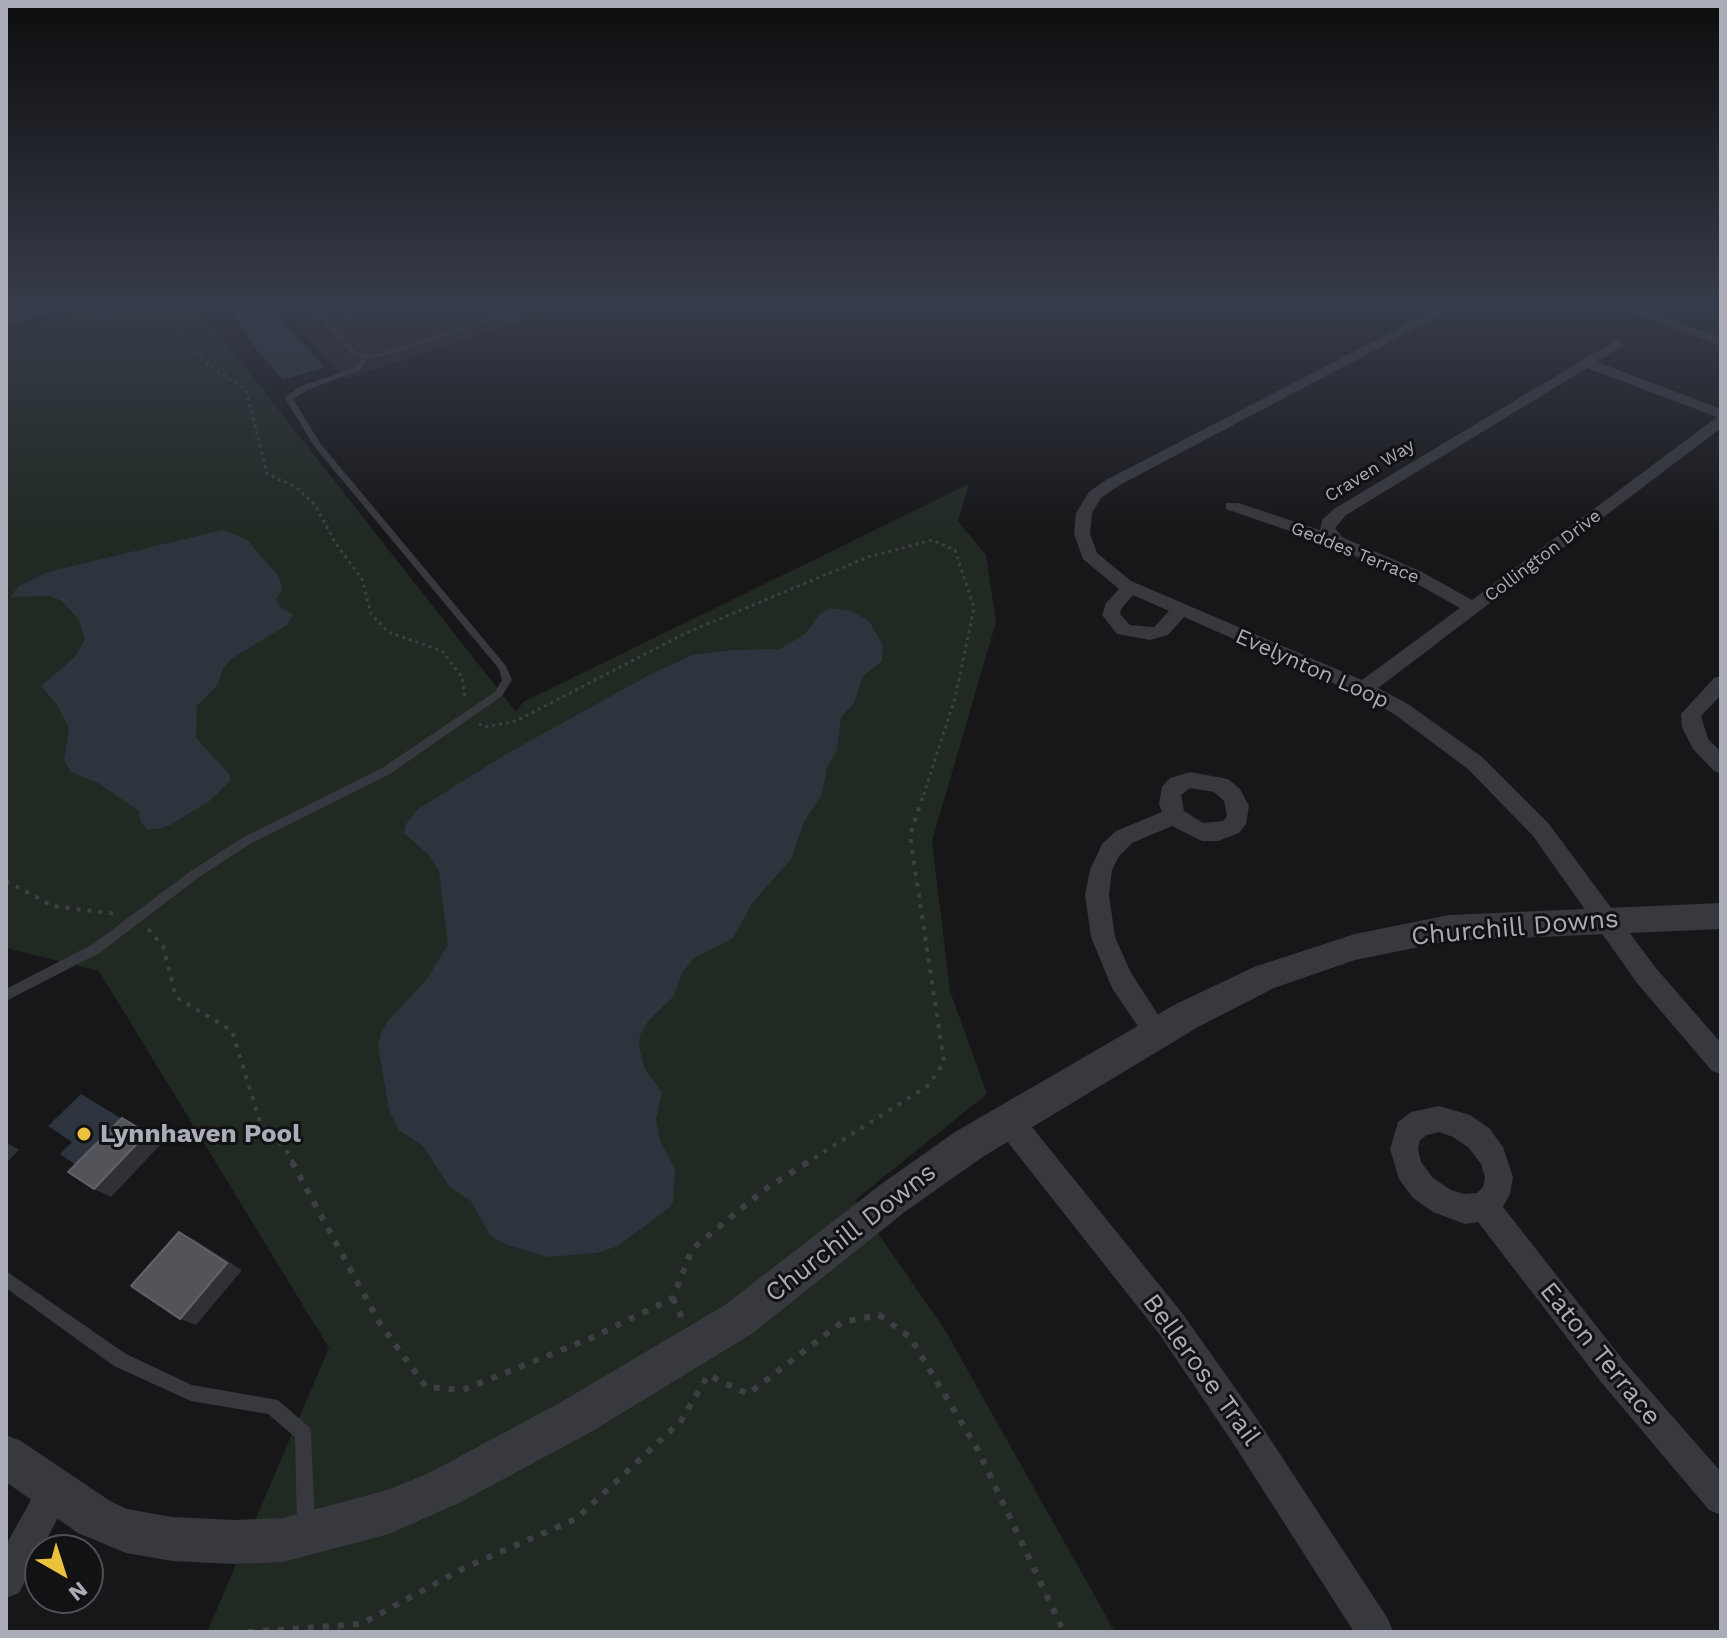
<!DOCTYPE html>
<style>
body{margin:0}
#map{position:relative;width:1727px;height:1638px;overflow:hidden;background:#171719;font-family:"Work Sans",sans-serif}
canvas{display:block}
.frame{position:absolute;inset:0;border:8px solid #aaadb8;pointer-events:none}
.north{position:absolute;left:24px;top:1534px;width:80px;height:80px;box-sizing:border-box;background:#121214;border:2px solid #4f5056;border-radius:50%;rotate:141deg;font-size:22px;font-weight:700;line-height:32px;text-align:center;color:#aaadb8}
.north::after{content:'';display:block;margin:auto;width:28px;height:36px;background:#ecc13c;clip-path:polygon(50% 0,100% 100%,50% 72%,0 100%)}
</style>
<div id="map">
<canvas width="1727" height="1638"></canvas>
<div class="frame"></div>
<div class="north">N</div>
</div>
<script>
const context = document.querySelector('canvas').getContext('2d');
context.lineJoin = 'round';
function fillPath(path, color) {
  context.fillStyle = color;
  context.fill(path, 'evenodd');
}
function poly(rows) {
  const path = new Path2D();
  for (const r of rows) {
    path.moveTo(r[0], r[1]);
    for (let i = 2; i < r.length; i += 2) path.lineTo(r[i], r[i + 1]);
  }
  return path;
}
function trace(path, color, width, dash) {
  context.strokeStyle = color;
  context.lineWidth = width;
  context.lineCap = dash ? 'butt' : 'round';
  context.setLineDash(dash || []);
  context.stroke(path);
}
function write(font, color, halo, rows, align = 'center') {
  context.font = font + ' "Work Sans",sans-serif';
  context.lineWidth = 6;
  context.setLineDash([]);
  context.textBaseline = 'middle';
  context.strokeStyle = halo;
  context.fillStyle = color;
  for (const [text, x, y, turn = 0] of rows) {
    context.save();
    context.translate(x, y);
    context.rotate((+turn || 0) * Math.PI / 180);
    context.textAlign = isNaN(turn) ? turn : align;
    if (halo) context.strokeText(text, 0, 0);
    context.fillText(text, 0, 0);
    context.restore();
  }
}
const built = poly([
 [279,306,569,306,345,379]
]);
const green = poly([
 [105,306,197,306,516,712,523,702,969,484,958,521,986,555,996,622,932,841,950,991,987,1094,855,1200,945,1330,1115,1632,207,1632,329,1348,99,971,6,948,6,333]
]);
const water = poly([
 [228,306,269,306,325,367,283,380,253,345],
 [222,530,246,539,279,577,282,590,276,599,280,607,293,615,287,625,231,659,223,668,218,684,197,706,196,738,230,775,230,781,208,802,170,825,158,829,147,829,140,821,139,811,98,783,71,772,64,760,69,728,56,703,41,686,75,657,85,639,79,620,62,601,49,596,10,597,19,586,48,572],
 [830,608,851,611,869,621,883,645,882,661,863,676,854,703,841,717,837,750,827,767,822,794,804,822,791,859,752,903,733,938,693,959,682,973,674,996,648,1021,640,1035,639,1047,645,1069,662,1092,656,1119,660,1141,675,1169,673,1202,669,1208,618,1246,597,1253,548,1257,507,1245,490,1235,471,1201,449,1186,423,1146,399,1130,389,1110,378,1046,381,1033,388,1021,427,979,448,945,439,871,429,855,404,833,406,824,418,809,508,753,653,673,693,655,732,650,780,649,805,634,819,615],
 [81,1094,122,1119,76,1165,60,1154,72,1142,48,1126]
]);
const pathFar2 = poly([
 [44,328,151,307,166,313,188,344,209,365,246,390,267,474,296,487,315,505,336,544,362,579,371,614,388,632,442,651,462,677,465,698],
 [479,724,485,727,516,721,686,633,868,557,932,540,955,550,974,608,955,698,922,800]
]);
const pathFar1 = poly([
 [6,881,53,906,117,914],
 [148,929,163,946,176,997,232,1031,261,1125,285,1148,294,1164],
 [805,1164,929,1085,944,1062,910,836,922,798]
]);
const path = poly([
 [292,1162,379,1322,426,1387,463,1390,591,1338,673,1298,692,1249,764,1190,808,1162],
 [673,1298,682,1318],
 [248,1632,361,1624,466,1567,576,1519,681,1421,708,1375,748,1394,842,1322,879,1315,910,1337,978,1450,1064,1632]
]);
const service = poly([
 [307,306,314,306,357,352,366,354,380,353,530,306,541,306,383,356,368,358,360,370,307,390,293,399,320,443,506,666,512,680,502,696,390,774,250,844,199,877,101,952,6,1001,6,989,93,944,191,871,242,838,382,768,495,692,502,680,499,669,314,446,285,398,301,386,355,368,362,357,353,355,307,306],
 [6,1271,126,1354,192,1385,278,1400,309,1427,311,1433,315,1525,312,1531,306,1534,300,1531,297,1525,295,1437,268,1414,191,1401,114,1366,6,1288,6,1271]
]);
const minor = poly([
 [1442,306,1458,306,1118,486,1101,498,1092,513,1090,534,1097,553,1131,581,1362,680,1460,608,1410,580,1330,545,1226,509,1226,503,1238,503,1320,530,1322,520,1334,509,1616,340,1623,344,1621,347,1597,362,1721,409,1721,428,1378,688,1408,704,1482,757,1549,824,1655,967,1721,1043,1721,1074,1712,1071,1637,983,1533,836,1468,769,1394,714,1358,694,1184,617,1168,635,1150,640,1117,634,1102,615,1106,603,1119,589,1083,559,1074,534,1076,513,1089,492,1106,480,1442,306],
 [1587,368,1717,417,1472,600,1422,572,1342,537,1335,528,1346,515,1587,368],
 [1133,595,1169,611,1154,627,1130,625,1120,614,1121,609,1133,595],
 [1614,306,1633,306,1721,337,1721,346,1614,306],
 [1721,676,1721,695,1701,716,1708,739,1721,752,1721,773,1714,771,1693,749,1682,727,1681,714,1714,678,1721,676],
 [1190,772,1228,779,1240,789,1249,806,1246,824,1239,833,1218,841,1202,841,1172,826,1132,843,1119,856,1112,870,1109,895,1115,937,1131,973,1170,1033,1166,1041,1157,1045,1148,1041,1112,988,1091,937,1085,895,1090,870,1102,844,1116,831,1162,812,1159,804,1162,787,1170,778,1190,772],
 [1190,788,1214,792,1224,801,1227,816,1223,821,1203,823,1184,811,1181,795,1190,788],
 [1439,1106,1470,1115,1489,1128,1503,1147,1513,1177,1510,1194,1503,1207,1623,1360,1721,1472,1721,1515,1709,1510,1601,1382,1478,1222,1465,1224,1433,1212,1413,1198,1399,1179,1390,1149,1398,1122,1411,1112,1439,1106],
 [1439,1132,1453,1137,1469,1148,1481,1164,1485,1177,1483,1187,1477,1193,1465,1194,1451,1190,1433,1178,1421,1162,1418,1149,1420,1140,1427,1135,1439,1132],
 [1009,1107,1019,1111,1182,1313,1257,1419,1388,1619,1393,1632,1354,1632,1233,1443,1160,1335,999,1131,995,1121,999,1111,1009,1107],
 [54,1475,66,1480,71,1492,19,1593,6,1598,6,1545,42,1480,54,1475]
]);
const tertiary = poly([
 [42,306,70,306,6,326,6,316,42,306],
 [1721,903,1721,929,1449,941,1355,960,1274,988,1198,1027,981,1158,906,1211,753,1333,591,1432,459,1503,389,1534,283,1562,234,1564,172,1561,126,1553,78,1533,6,1482,6,1435,21,1441,110,1501,127,1509,172,1517,234,1520,283,1518,387,1490,429,1473,561,1402,725,1305,880,1185,955,1132,1174,1005,1254,967,1355,934,1449,915,1721,903]
]);
const wall = poly([
 [336,306,375,306,346,316]
]);
const shadedWall = poly([
 [342,306,375,306,346,316],
 [122,1118,162,1143,111,1197,94,1189],
 [6,1142,19,1150,6,1163],
 [179,1232,195,1240,242,1270,196,1325,180,1319]
]);
const building = poly([
 [122,1118,147,1133,94,1189,68,1172,122,1118],
 [179,1232,227,1263,180,1319,131,1286,179,1232]
]);
const markers = [
 [84,1134,8,"#ecc13c"]
];
const farStreetnames = [
 ["Craven Way",1370,471,-32],
 ["Geddes Terrace",1355,553,22],
 ["Collington Drive",1543,556,-37]
];
const streetNames = [
 ["Evelynton Loop",1312,669,24]
];
const nearStreetnames = [
 ["Churchill Downs",1515,928,-5],
 ["Churchill Downs",851,1233,-38],
 ["Eaton Terrace",1600,1354,51],
 ["Bellerose Trail",1201,1370,54]
];
const nearPoinames = [
 ["Lynnhaven Pool",100,1134]
];
fillPath(built, '#232326');
fillPath(green, '#212923');
fillPath(water, '#2d343d');
trace(pathFar2, '#3e3f45', 3, [3, 4]);
trace(pathFar1, '#3e3f45', 4, [4, 7]);
trace(path, '#3e3f45', 6, [6, 9]);
fillPath(service, '#38393e');
fillPath(minor, '#38393e');
fillPath(tertiary, '#38393e');
fillPath(wall, '#48494e');
fillPath(shadedWall, '#303134');
fillPath(building, '#535459');
trace(building, '#606268', 2);
const sky = context.createLinearGradient(0, 0, 0, 536);
sky.addColorStop(0, '#0d0d0e');
sky.addColorStop(0.57, '#363c49');
sky.addColorStop(1, '#363c4900');
context.fillStyle = sky;
context.fillRect(0, 0, 1727, 536);
for (const [x, y, r, color] of markers) {
  const dot = new Path2D();
  dot.arc(x, y, r, 0, 2 * Math.PI);
  context.fillStyle = color;
  context.fill(dot);
  trace(dot, '#121214', 3);
}
write('18px', '#aaadb8', '#121214', farStreetnames);
write('22px', '#aaadb8', '#121214', streetNames);
write('26px', '#aaadb8', '#121214', nearStreetnames);
write('bold 26px', '#aaadb8', '#121214', nearPoinames, 'left');
</script>
